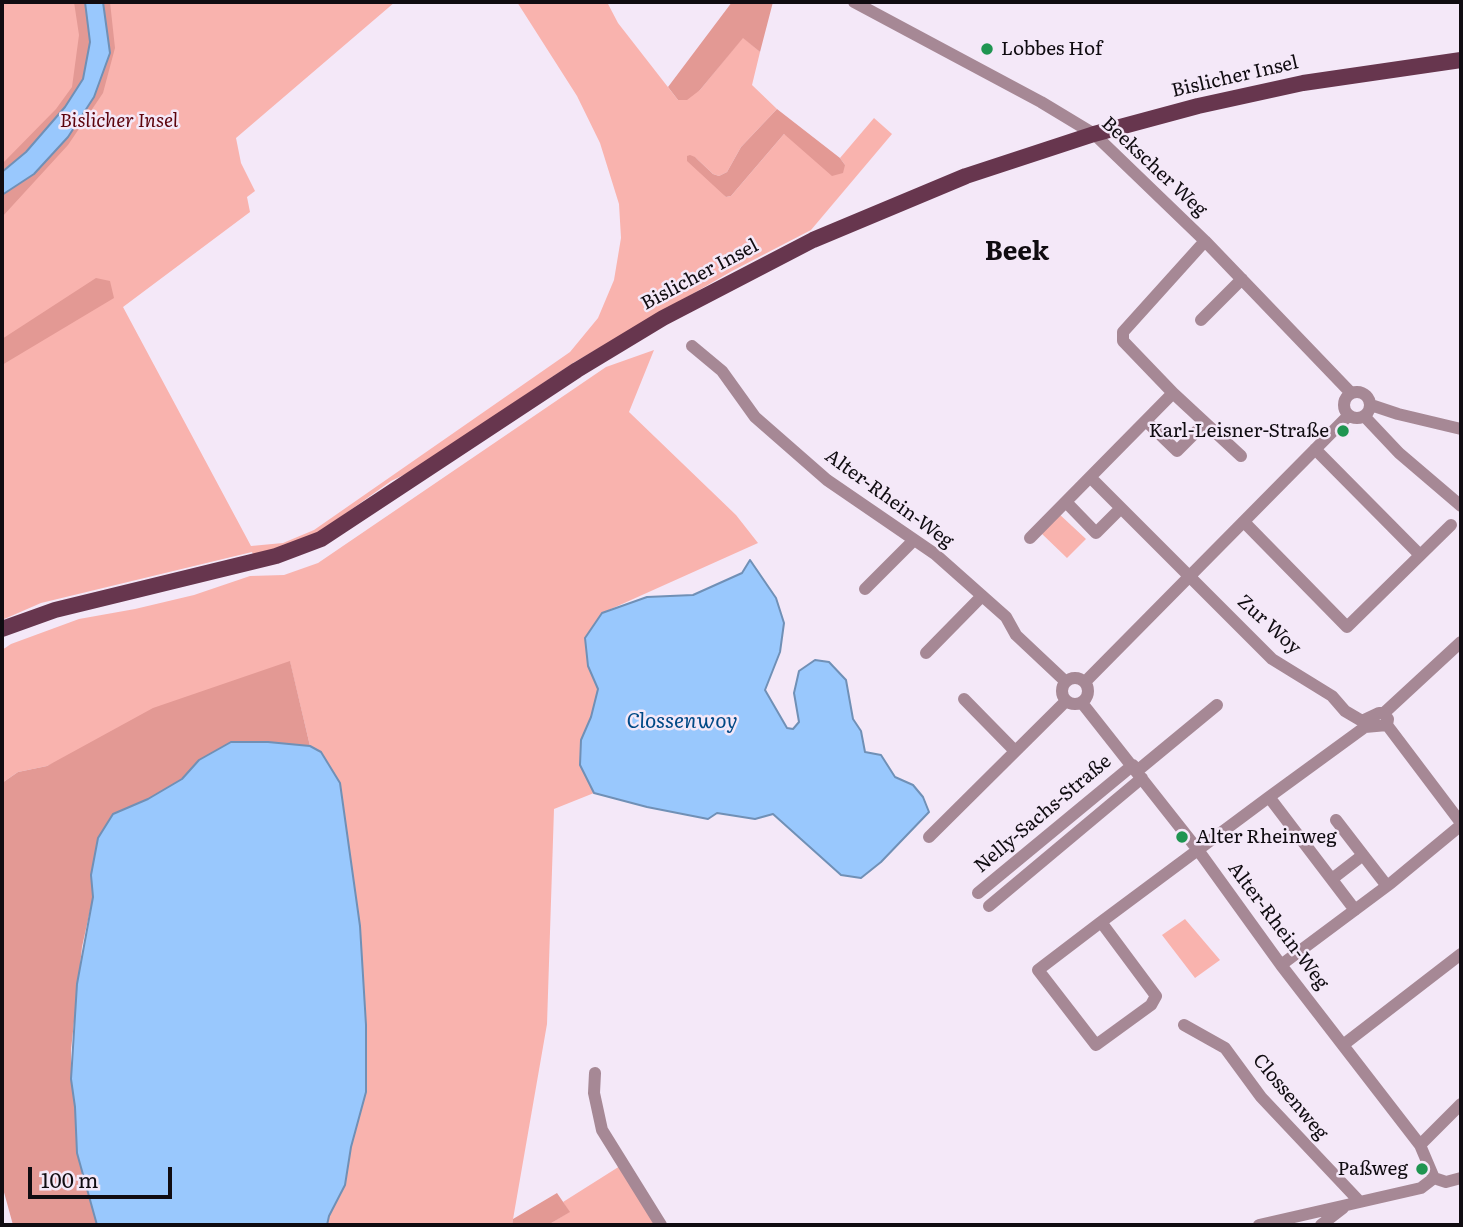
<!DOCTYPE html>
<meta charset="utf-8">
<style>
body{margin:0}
#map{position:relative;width:1463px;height:1227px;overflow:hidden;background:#f4e8f8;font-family:Literata,serif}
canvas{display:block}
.frame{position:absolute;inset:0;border:4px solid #100c11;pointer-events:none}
.scale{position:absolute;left:28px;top:1167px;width:144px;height:32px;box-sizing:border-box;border:4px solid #100c11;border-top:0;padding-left:9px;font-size:21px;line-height:24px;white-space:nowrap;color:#100c11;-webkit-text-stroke:5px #f4e8f8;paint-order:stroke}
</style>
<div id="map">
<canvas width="1463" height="1227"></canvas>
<div class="frame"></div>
<div class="scale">100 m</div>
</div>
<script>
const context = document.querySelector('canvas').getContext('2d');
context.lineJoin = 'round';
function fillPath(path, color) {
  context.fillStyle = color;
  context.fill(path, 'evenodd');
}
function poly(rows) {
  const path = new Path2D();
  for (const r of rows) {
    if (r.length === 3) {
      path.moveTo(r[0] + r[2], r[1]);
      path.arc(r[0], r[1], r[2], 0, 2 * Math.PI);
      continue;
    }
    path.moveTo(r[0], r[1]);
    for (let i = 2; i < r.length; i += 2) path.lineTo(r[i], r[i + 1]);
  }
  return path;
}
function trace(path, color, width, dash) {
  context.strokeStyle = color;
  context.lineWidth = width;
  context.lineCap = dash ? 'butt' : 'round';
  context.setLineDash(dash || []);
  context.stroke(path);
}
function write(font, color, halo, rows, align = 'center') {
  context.font = font + ' Literata,serif';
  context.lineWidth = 5;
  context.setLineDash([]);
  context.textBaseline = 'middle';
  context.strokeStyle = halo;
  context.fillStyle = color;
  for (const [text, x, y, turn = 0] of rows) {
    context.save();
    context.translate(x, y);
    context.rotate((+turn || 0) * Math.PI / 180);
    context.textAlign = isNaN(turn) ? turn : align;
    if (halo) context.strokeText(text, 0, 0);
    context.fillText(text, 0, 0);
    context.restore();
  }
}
const green = poly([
 [2,2,395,2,236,138,241,163,255,191,247,197,250,212,123,307,251,546,283,543,314,530,570,352,598,318,614,280,621,238,619,204,600,143,577,96,517,2,607,2,618,23,678,100,700,90,743,37,760,52,752,85,777,109,741,147,727,172,719,176,713,174,695,157,726,197,731,196,784,134,845,165,840,158,874,118,892,134,811,230,732,271,573,363,414,470,391,481,331,524,327,530,254,557,252,552,41,603,2,620],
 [654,350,629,412,736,515,758,543,602,613,585,638,588,666,598,689,591,717,581,740,580,765,594,793,554,809,547,1024,512,1225,327,1225,329,1216,345,1185,366,1025,360,926,340,783,321,752,310,746,290,662,47,766,18,772,2,783,2,650,11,644,79,619,135,609,194,595,250,576,284,575,318,563,606,367],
 [1058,513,1086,539,1067,558,1040,532],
 [1185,919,1220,960,1195,978,1162,935],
 [620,1166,656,1224,548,1225,569,1212,563,1202]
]);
const forest = poly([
 [74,2,85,2,87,13,90,42,83,79,65,107,26,152,2,172,2,164,56,109,72,87,79,35],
 [103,2,110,2,115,48,103,93,68,145,2,217,2,195,34,174,110,53],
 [732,2,773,2,760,52,743,38,700,90,687,100,678,100,668,87],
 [777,109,840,158,845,165,843,173,832,176,784,134,731,196,726,197,687,161,687,156,690,155,695,157,713,174,719,176,727,172,741,147],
 [96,278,110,281,114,298,2,365,2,339],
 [290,661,310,746,268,742,231,742,199,760,182,779,148,799,113,814,91,875,93,897,82,947,71,1050,71,1079,75,1107,77,1153,97,1225,13,1225,2,1185,2,783,18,772,47,766,153,708],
 [557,1193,570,1212,548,1225,512,1225,513,1219]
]);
const water = poly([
 [85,2,103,2,110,53,94,97,68,137,34,174,2,195,2,172,26,152,65,107,83,79,90,42,85,2],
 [750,560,776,598,784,623,780,652,765,690,787,728,793,729,799,722,794,693,799,671,815,660,829,662,846,680,853,719,861,731,865,752,881,755,895,777,913,785,923,797,929,812,881,862,861,878,841,875,773,814,755,819,717,813,708,819,647,807,594,793,580,765,581,740,591,717,598,689,588,666,585,638,602,613,647,597,693,595,742,573,750,560],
 [231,742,268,742,310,746,321,752,340,783,360,926,366,1025,366,1092,351,1147,345,1185,329,1216,327,1225,97,1225,77,1153,75,1107,71,1079,77,984,93,897,91,875,98,838,113,814,148,799,182,779,199,760,231,742]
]);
const minor = poly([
 [854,2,1041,102,1094,134,1205,241,1351,393],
 [1205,241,1123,332,1123,341,1173,393,1241,456],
 [1201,320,1242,279],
 [692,346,722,371,755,417,827,480,935,554,1006,617,1016,635,1066,682],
 [1357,405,13],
 [1371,405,1398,414,1461,429],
 [1365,417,1399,453,1461,506],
 [1146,421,1177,451,1205,423],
 [1315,449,1420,555],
 [1090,477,1272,659,1332,696,1345,711,1362,721],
 [1066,502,1096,533,1121,508],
 [1244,522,1347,627,1451,525],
 [1030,538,1173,393],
 [865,589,914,540],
 [926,653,982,596],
 [1075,691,13],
 [1085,682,1348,416],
 [964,699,1015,751],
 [1082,703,1198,850,1281,965,1420,1145,1434,1178],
 [1384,713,1388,719,1387,725,1365,727,1362,721,1379,713,1384,713,1461,642],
 [1387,725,1461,823],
 [1137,771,1217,705],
 [1269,797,1355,910],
 [1336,820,1363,855],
 [929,837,1066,701],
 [1332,879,1363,855,1387,886],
 [978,893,1133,765],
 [989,906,1142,778],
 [1101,922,1156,996,1151,1005,1096,1045,1038,970,1101,922,1269,797,1365,727],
 [1281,965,1391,883,1461,825],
 [1184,1025,1225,1048,1261,1097,1360,1202],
 [1343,1045,1461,954],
 [595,1073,594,1093,602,1130,661,1225],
 [1420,1145,1461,1104],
 [1434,1178,1446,1182,1461,1178],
 [1259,1225,1421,1188,1434,1178],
 [1321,1225,1343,1208]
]);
const major = poly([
 [2,629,55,610,276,556,321,539,577,370,663,318,813,240,966,176,1094,134,1198,106,1303,83,1461,60]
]);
const markers = [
 [987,49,7,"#1f9551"],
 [1343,431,7,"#1f9551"],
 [1182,837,7,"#1f9551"],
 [1422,1169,7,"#1f9551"]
];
const poiNames = [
 ["Lobbes Hof",1001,49],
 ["Karl-Leisner-Straße",1329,431,"right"],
 ["Alter Rheinweg",1196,837],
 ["Paßweg",1408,1169,"right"]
];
const streetNames = [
 ["Bislicher Insel",1235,77,-13],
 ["Beekscher Weg",1154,167,43],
 ["Bislicher Insel",700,275,-28],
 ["Alter-Rhein-Weg",889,499,36],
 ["Zur Woy",1269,625,42],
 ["Nelly-Sachs-Straße",1043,814,-40],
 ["Alter-Rhein-Weg",1278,926,53],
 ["Clossenweg",1290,1097,50]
];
const parkNames = [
 ["Bislicher Insel",119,121]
];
const waterNames = [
 ["Clossenwoy",682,722]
];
const districtNames = [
 ["Beek",1017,252]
];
fillPath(green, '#f9b3ae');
fillPath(forest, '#e39994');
fillPath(water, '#99c8fd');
trace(water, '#7090b6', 2);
trace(minor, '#a68895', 12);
trace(major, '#67364e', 16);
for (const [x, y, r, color] of markers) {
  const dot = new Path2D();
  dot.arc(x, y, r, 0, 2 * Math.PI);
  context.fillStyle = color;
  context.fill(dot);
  trace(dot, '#f4e8f8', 2.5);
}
write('19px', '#100c11', '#f4e8f8', poiNames, 'left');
write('19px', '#100c11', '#f4e8f8', streetNames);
write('italic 19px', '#5d040d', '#f4e8f8', parkNames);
write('italic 21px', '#004986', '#f4e8f8', waterNames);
write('bold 26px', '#100c11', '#f4e8f8', districtNames);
</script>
